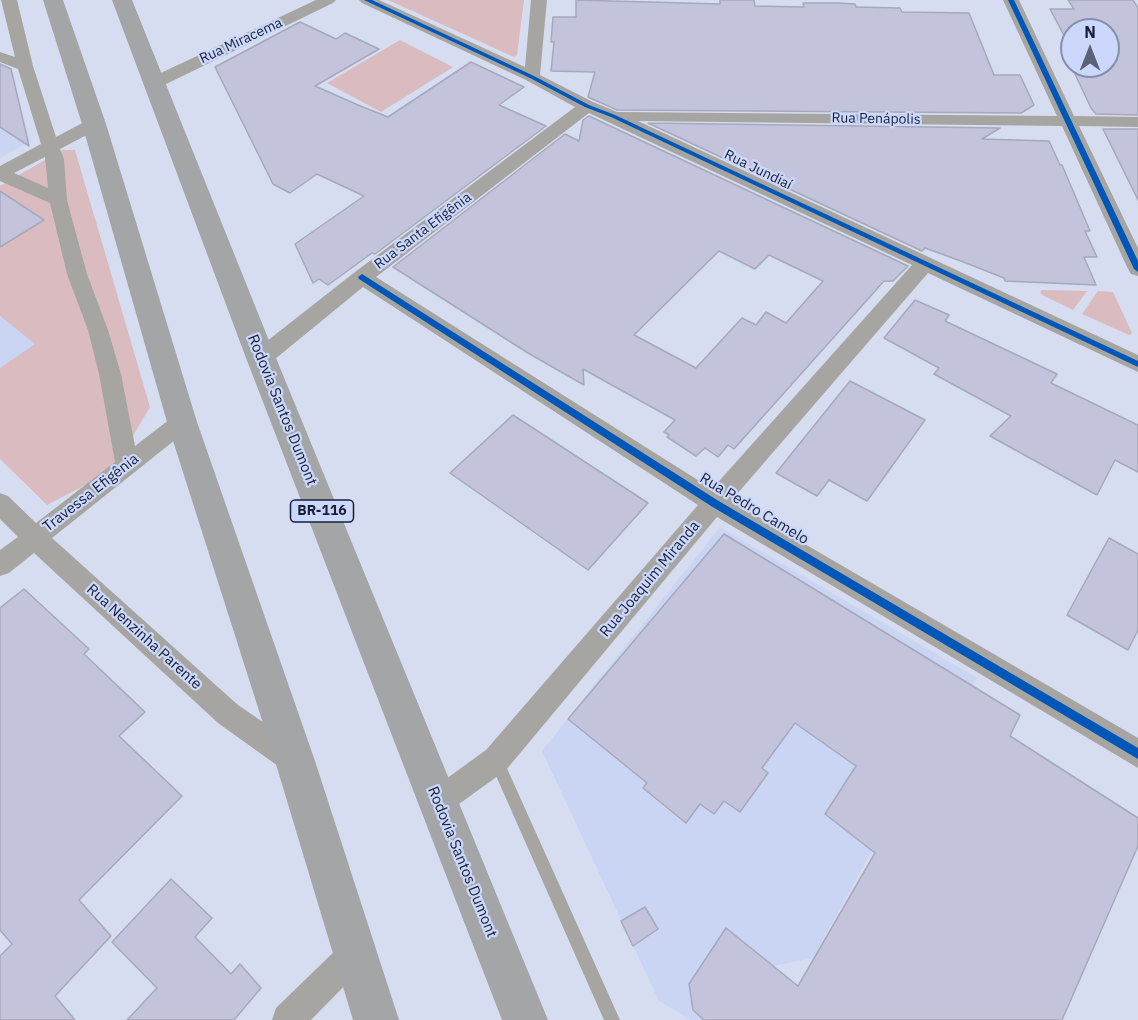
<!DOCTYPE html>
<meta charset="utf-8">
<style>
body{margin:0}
#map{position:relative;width:1138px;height:1020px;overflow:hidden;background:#d6ddf1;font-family:"IBM Plex Sans",sans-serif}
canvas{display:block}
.north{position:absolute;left:1060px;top:18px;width:60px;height:60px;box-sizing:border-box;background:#cbd8fc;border:2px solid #848ead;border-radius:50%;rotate:0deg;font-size:16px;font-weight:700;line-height:24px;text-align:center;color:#192036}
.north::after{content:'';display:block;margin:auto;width:21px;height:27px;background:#5b6277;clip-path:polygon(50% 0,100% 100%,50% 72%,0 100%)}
</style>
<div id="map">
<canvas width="1138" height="1020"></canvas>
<div class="north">N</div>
</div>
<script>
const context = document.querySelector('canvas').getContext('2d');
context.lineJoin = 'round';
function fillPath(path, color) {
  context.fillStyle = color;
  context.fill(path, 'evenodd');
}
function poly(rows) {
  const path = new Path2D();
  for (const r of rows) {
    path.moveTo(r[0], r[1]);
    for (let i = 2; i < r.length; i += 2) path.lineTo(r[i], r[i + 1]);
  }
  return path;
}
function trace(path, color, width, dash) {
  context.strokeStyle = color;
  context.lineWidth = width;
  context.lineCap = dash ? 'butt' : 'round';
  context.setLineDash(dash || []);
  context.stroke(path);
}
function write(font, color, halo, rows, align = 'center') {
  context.font = font + ' "IBM Plex Sans",sans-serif';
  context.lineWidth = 4.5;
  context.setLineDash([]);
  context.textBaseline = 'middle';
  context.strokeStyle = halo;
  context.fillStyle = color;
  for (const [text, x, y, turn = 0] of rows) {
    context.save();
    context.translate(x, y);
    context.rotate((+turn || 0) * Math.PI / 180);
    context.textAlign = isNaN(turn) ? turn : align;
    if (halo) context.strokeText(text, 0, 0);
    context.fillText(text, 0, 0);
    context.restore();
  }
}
const built = poly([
 [0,66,13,74,30,141,0,158],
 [0,316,36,344,0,368],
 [720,527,977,678,885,827,813,958,774,966,742,1020,691,1020,659,1001,542,751]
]);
const green = poly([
 [388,0,524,0,517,55,514,57],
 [400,40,453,67,381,112,327,83],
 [62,150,75,150,150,407,117,463,93,481,47,505,0,459,0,368,35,344,0,316,0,186],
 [1042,290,1087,291,1073,310,1042,295,1040,292],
 [1098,291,1113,292,1132,333,1129,335,1082,314]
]);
const building = poly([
 [576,0,720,4,720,0,754,0,755,6,804,7,803,3,838,3,855,4,856,7,900,8,902,12,969,13,994,75,1020,75,1034,105,1021,113,617,110,588,97,595,72,551,71,554,42,551,42,553,17,576,17,576,0],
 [1068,0,1133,0,1138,8,1138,115,1096,114,1091,108,1075,74,1078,74,1074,66,1108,66,1108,30,1072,30,1072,63,1063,45,1069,45,1050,9,1074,9,1068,0],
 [300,22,336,39,345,33,379,49,315,86,358,105,388,117,471,62,524,87,499,105,546,126,375,254,372,253,328,285,319,279,313,283,295,244,364,196,317,174,290,193,273,184,215,67,300,22],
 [0,64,11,69,29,146,0,127,0,64],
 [589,116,908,266,893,281,884,281,734,449,728,445,718,457,705,448,696,456,667,437,669,435,664,432,675,420,583,369,584,385,528,353,393,267,565,134,579,141,583,120,589,116],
 [719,251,755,269,769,255,823,281,786,323,766,312,756,325,742,318,696,368,634,335,719,251],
 [648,123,1000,128,982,139,1049,141,1060,165,1062,165,1090,231,1085,231,1097,257,1084,257,1096,285,1005,281,1004,278,961,261,925,248,922,251,648,123],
 [1103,129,1138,129,1138,200,1103,129],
 [0,191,44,220,0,247,0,191],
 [915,300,949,315,945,321,1057,374,1051,383,1138,425,1138,472,1115,460,1097,495,990,436,1011,416,934,374,939,368,884,338,915,300],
 [850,381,925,420,867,501,829,480,817,496,776,473,850,381],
 [513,415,648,503,588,570,450,473,513,415],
 [724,534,1020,715,1010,736,1138,818,1138,846,1062,1020,704,1020,693,1010,689,984,726,928,798,986,875,853,825,814,856,766,795,723,762,768,768,773,740,812,724,801,714,814,700,804,686,823,643,788,647,783,568,719,724,534],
 [1109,538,1138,554,1138,630,1128,650,1067,615,1109,538],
 [24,589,89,649,84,654,145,712,119,736,182,796,79,900,111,936,55,996,75,1020,0,1020,0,956,12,944,0,930,0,608,24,589],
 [171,879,212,918,195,937,231,974,240,964,261,988,234,1020,127,1020,157,988,112,942,171,879],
 [645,907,658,929,633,946,621,921,645,907]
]);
const service = poly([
 [496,753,501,755,620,1020,604,1020,489,760,491,755,496,753]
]);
const minor = poly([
 [1,0,17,0,33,66,56,137,88,120,100,120,103,124,100,128,60,149,64,159,67,200,87,274,108,330,121,374,135,446,174,416,182,413,190,416,193,422,190,428,52,538,238,705,305,751,309,761,305,771,295,775,285,771,218,723,34,553,9,573,0,576,0,550,18,537,0,519,0,493,8,496,36,523,115,462,99,374,88,330,67,274,50,203,0,181,0,166,41,144,18,69,0,62,0,52,15,57,1,0],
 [45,157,48,188,14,173,45,157],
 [316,0,336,0,333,3,160,87,148,87,146,83,148,79,316,0],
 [359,0,379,0,525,67,531,0,547,0,540,75,593,102,617,112,1057,116,1003,0,1019,0,1074,116,1138,117,1138,127,1079,126,1138,248,1138,276,1131,274,1128,269,1062,126,638,121,1138,355,1138,372,928,273,731,501,1138,738,1138,768,717,517,506,770,448,812,438,817,428,812,423,802,428,792,486,750,698,505,363,287,269,364,261,366,253,364,250,358,253,352,355,272,575,107,526,80,362,3,359,0],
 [589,113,912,265,712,489,376,277,589,113],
 [355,937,366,942,371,953,366,964,311,1020,272,1020,276,1008,344,942,355,937]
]);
const trunk = poly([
 [43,0,63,0,106,124,197,422,315,761,399,1020,353,1020,275,761,167,422,82,124,43,0],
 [112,0,132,0,276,358,548,1020,502,1020,246,358,112,0]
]);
const cycleway = poly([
 [364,0,372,0,534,76,589,105,615,115,1138,361,1138,367,611,117,585,107,530,78,364,0],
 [1008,0,1014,0,1138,261,1138,272,1134,269,1008,0],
 [362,274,717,500,1138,748,1138,759,711,506,359,279,358,277,362,274]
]);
const farStreetnames = [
 ["Rua Miracema",241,41,-25],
 ["Rua Penápolis",876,119,1],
 ["Rua Jundiaí",758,170,26],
 ["Rua Santa Efigênia",423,231,-37]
];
const shields = [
 [322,511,63]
];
const shieldNames = [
 ["BR-116",322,511]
];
const streetNames = [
 ["Rodovia Santos Dumont",282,410,68],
 ["Travessa Efigênia",91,493,-38],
 ["Rua Pedro Camelo",754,509,31],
 ["Rua Joaquim Miranda",650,579,-50],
 ["Rua Nenzinha Parente",144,637,42],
 ["Rodovia Santos Dumont",462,862,68]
];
fillPath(built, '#cad5f4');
fillPath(green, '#dabcc0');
fillPath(building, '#c3c4dc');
trace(building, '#a6a8bc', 1.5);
fillPath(service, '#a6a5a2');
fillPath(minor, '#a6a5a2');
fillPath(trunk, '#a4a5a6');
fillPath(cycleway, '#0057b8');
write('14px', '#192036', '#cbd8fc', farStreetnames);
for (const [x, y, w] of shields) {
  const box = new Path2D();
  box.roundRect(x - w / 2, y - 11, w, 22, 4.5);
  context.fillStyle = '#cbd8fc';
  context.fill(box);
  trace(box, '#192036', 1.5);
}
write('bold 14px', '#192036', null, shieldNames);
write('15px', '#192036', '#cbd8fc', streetNames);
</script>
